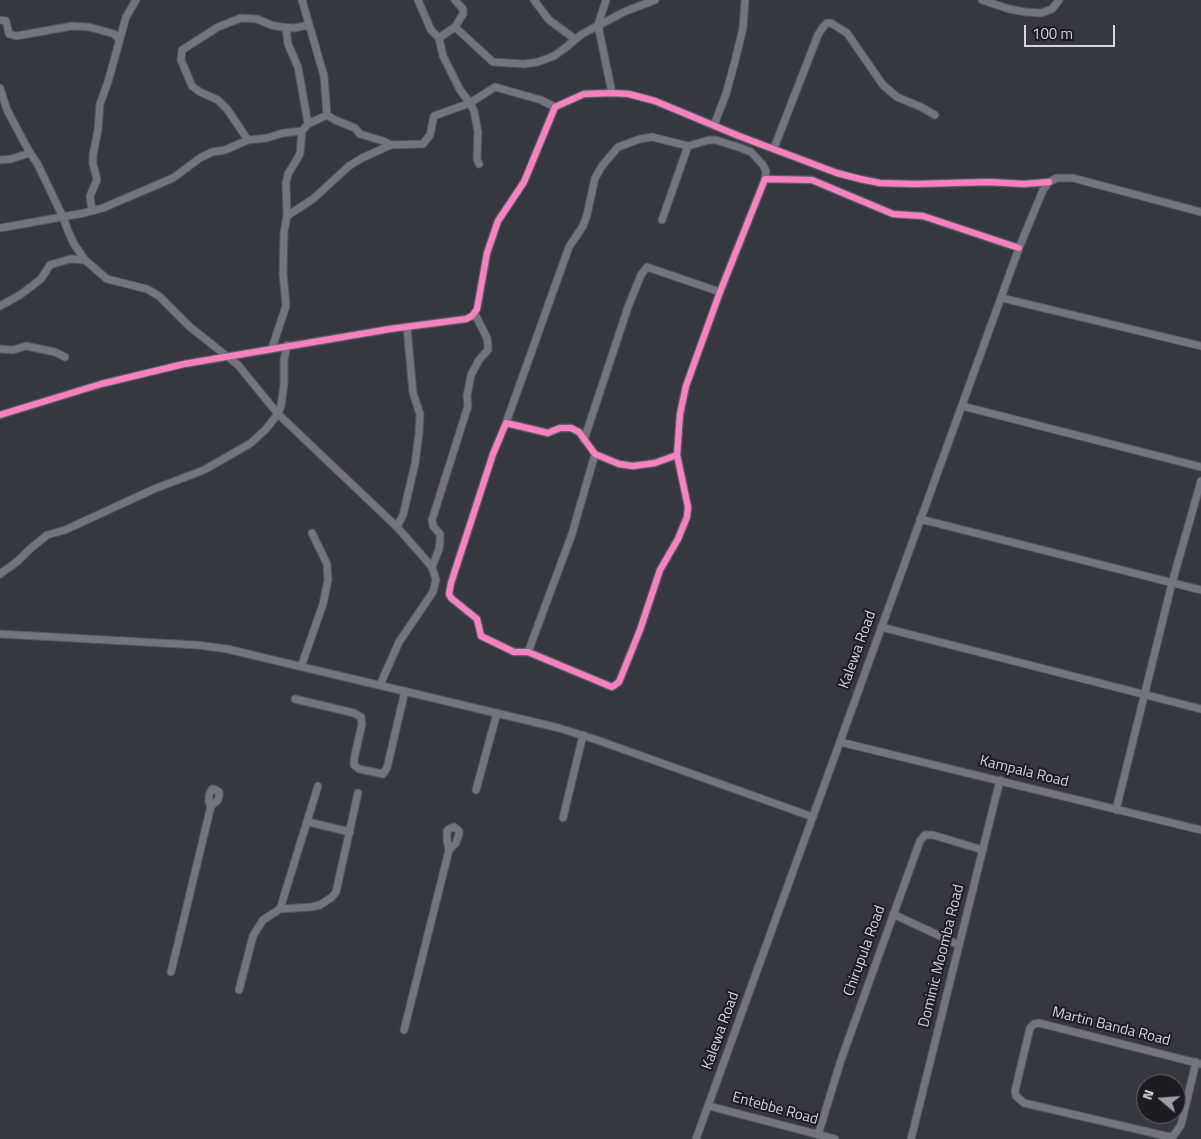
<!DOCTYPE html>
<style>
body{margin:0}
#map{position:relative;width:1201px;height:1139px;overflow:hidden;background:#363840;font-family:"Titillium Web",sans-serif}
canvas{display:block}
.north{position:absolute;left:1136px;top:1074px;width:50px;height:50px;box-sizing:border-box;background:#1c1d23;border:1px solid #66676e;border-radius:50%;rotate:288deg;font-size:14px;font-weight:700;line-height:20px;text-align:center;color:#d4d6de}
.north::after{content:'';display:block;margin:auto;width:18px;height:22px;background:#9d9fa7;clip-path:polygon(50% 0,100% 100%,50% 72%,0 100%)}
.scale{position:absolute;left:1024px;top:25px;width:91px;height:22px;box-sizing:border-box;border:2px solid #d4d6de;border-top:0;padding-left:6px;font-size:15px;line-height:18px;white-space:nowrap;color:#d4d6de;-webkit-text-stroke:4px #1c1d23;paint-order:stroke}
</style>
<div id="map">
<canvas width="1201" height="1139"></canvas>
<div class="north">N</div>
<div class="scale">100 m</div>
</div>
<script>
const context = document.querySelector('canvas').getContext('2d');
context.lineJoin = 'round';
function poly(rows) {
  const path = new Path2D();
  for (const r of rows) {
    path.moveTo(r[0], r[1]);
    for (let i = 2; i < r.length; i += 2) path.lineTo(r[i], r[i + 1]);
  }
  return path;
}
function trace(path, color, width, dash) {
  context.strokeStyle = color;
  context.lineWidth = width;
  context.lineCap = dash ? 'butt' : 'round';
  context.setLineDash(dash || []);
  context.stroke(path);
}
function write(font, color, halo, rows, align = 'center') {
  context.font = font + ' "Titillium Web",sans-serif';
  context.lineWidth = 4;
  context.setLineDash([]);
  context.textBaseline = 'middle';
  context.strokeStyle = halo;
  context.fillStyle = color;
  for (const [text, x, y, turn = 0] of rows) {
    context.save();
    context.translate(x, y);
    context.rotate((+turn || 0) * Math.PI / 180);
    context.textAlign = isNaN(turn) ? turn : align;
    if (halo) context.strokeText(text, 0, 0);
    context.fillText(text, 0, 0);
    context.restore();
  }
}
const minor = poly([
 [302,0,324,76,327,115],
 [418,0,431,30,439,38,443,56,460,90,470,103,495,87,541,100,555,107],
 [534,0,549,20,575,39],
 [606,0,598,25,612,93],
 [982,0,1009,9,1026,12,1041,13,1052,9,1059,0],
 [0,20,6,21,9,34,16,36,72,26,89,27,114,34,118,38,119,41],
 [455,27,493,62,524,64,538,62,554,56,565,48,582,34,626,11,655,0],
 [286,28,288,44,298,67,308,124],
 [439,38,455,27,463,14,463,9,455,0],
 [0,88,7,110,30,153,37,163,63,217,68,231,74,244,85,260,107,279,147,289,159,296,190,327,238,365,278,414,397,527,432,567,436,580,433,592,399,642,380,685],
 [714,125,726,94,735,61,743,28,745,0],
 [248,140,227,109,218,100,200,92,192,86,181,60,182,50,218,27,241,18,257,19,271,25,282,27,294,28,309,25],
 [774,148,818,35,823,27,827,23,831,23,847,33,883,85,897,97,921,107,935,115],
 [0,160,11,159,30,153],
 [92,211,90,196,97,180,93,164,93,155,98,130,100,104,108,82,126,17,136,0],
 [287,216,313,199,349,166,362,158,391,145],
 [662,220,688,146,709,140,716,140,741,148,751,152,763,165,766,171,765,179],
 [0,228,84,213,103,208,173,178,200,158,212,152,225,150,248,140,267,138,283,133,302,131],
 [1002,298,1201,346],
 [0,306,20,295,41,279,50,265,70,259,85,260],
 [272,348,286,306,283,273,284,232,287,216,286,183,288,174,300,154,302,131,308,124,327,115,335,120,355,128,360,134,383,141,391,145,423,144,430,135,434,116,470,103,474,111,478,132,477,159,479,164],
 [0,349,13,350,26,346,55,352,65,357],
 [962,406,1201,467],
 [0,415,101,384,184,364,390,329,466,319,472,316,477,309,487,253,498,221,524,182,555,107,584,94,612,93,629,94,655,101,739,136,837,173,860,179,880,183,915,184,989,182,1024,184,1049,182],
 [506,423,569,247,583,226,587,215,595,178,602,166,618,147,640,139,652,137,688,146],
 [584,440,628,307,641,275,647,267,720,292],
 [677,455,655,463,633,466,619,464,595,454,579,432,571,428,560,428,548,433,506,423,493,454,451,583,449,594,451,598,477,619,481,636,485,638,514,652,528,652,612,687,619,682,640,630,660,570,678,539,687,517,688,507,677,455,680,414,686,386,720,292,765,179,812,180,893,214,923,216,1019,248],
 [920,519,1201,590],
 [397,527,403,515,415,464,419,433,420,414,413,393,407,327],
 [432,567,439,549,440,541,440,534,433,526,432,520,468,406,467,396,471,375,479,360,488,350,488,346,487,338,475,314],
 [0,574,18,561,30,549,47,535,65,530,154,489,204,470,251,443,266,429,278,414,281,406,284,384,284,360,287,345],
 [881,627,1201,709],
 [0,634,197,645,227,649,559,728,597,740,813,817],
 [528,652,572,534,595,454],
 [301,667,323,604,328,580,327,564,312,533],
 [295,699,354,713,361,717,362,724,354,759,354,765,359,769,383,774,387,768,405,691],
 [840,742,1201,830],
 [476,790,497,713],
 [1116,810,1172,583,1201,481],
 [563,818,583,735],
 [308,822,350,832],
 [280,909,318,786],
 [893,914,959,945],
 [171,972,211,806,218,800,219,796,219,792,214,789,212,789,209,795,209,802,211,806],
 [239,990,253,936,263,920,280,909,311,907,320,905,332,897,336,892,358,793],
 [404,1030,449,850,447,841,447,831,449,829,454,827,459,831,459,834,456,843,449,850],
 [1196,1062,1181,1125,1174,1135,1170,1137,1024,1103,1016,1096,1015,1091,1030,1028,1034,1024,1039,1023,1201,1064],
 [709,1106,835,1139],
 [818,1135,841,1060,920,841,925,835,933,835,983,850],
 [696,1139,1019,248,1043,190,1049,182,1057,178,1073,178,1201,212],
 [911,1139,1000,780]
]);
const cycleway = poly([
 [0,415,101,384,184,364,390,329,466,319,472,316,477,309,487,253,498,221,524,182,555,107,584,94,612,93,629,94,655,101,739,136,837,173,860,179,880,183,915,184,989,182,1024,184,1049,182],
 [677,455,655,463,633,466,619,464,595,454,579,432,571,428,560,428,548,433,506,423,493,454,451,583,449,594,451,598,477,619,481,636,485,638,514,652,528,652,612,687,619,682,640,630,660,570,678,539,687,517,688,507,677,455,680,414,686,386,720,292,765,179,812,180,893,214,923,216,1019,248]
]);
const streetNames = [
 ["Kalewa Road",858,650,-70],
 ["Kampala Road",1024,772,14],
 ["Chirupula Road",865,951,-70],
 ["Dominic Moomba Road",942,956,-76],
 ["Martin Banda Road",1111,1027,14],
 ["Kalewa Road",721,1031,-70],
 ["Entebbe Road",775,1109,15]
];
trace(minor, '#53555c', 9);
trace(minor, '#72747f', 7);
trace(cycleway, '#ff80c0', 6);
write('15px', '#d4d6de', '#1c1d23', streetNames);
</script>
